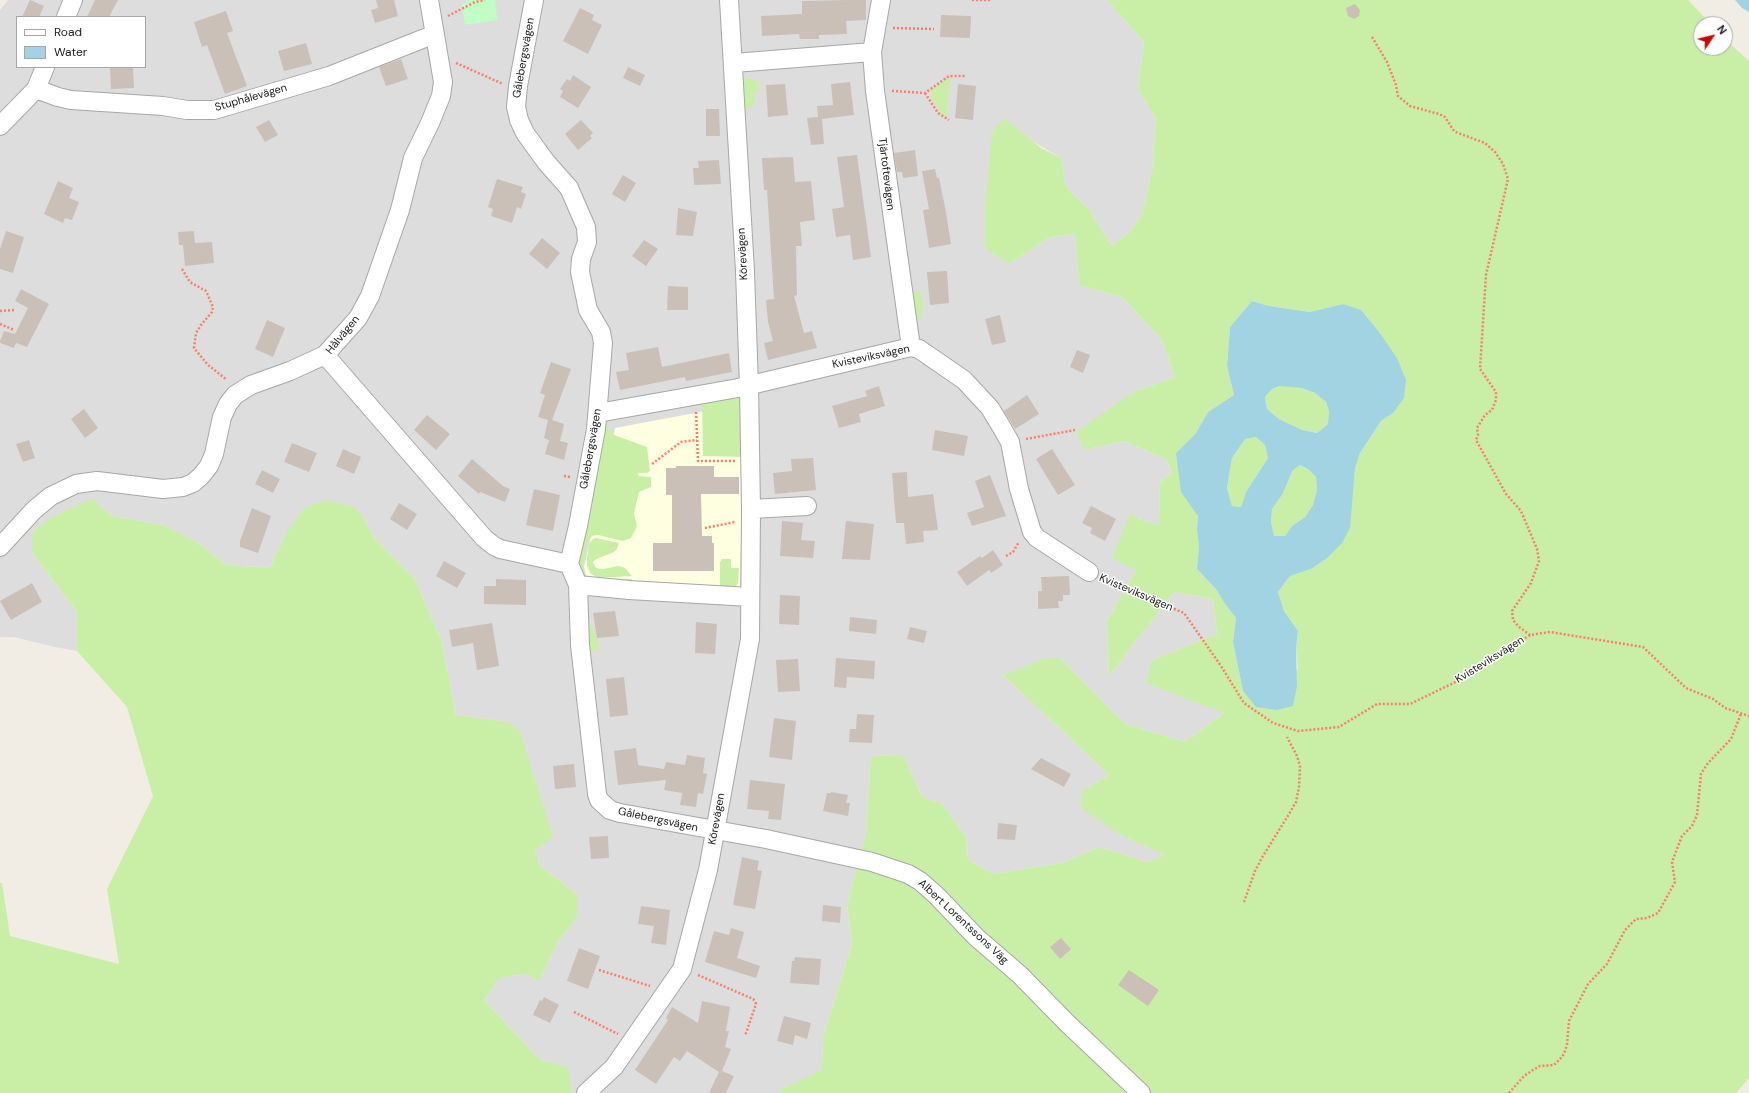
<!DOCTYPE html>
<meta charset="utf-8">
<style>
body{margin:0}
#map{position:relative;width:1749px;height:1093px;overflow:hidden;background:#f1ede5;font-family:"DM Sans",sans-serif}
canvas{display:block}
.legend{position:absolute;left:16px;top:16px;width:130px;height:52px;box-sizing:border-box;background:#fff;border:1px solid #a6a6a6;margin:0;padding:5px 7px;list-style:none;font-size:12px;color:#202020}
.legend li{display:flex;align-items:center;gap:8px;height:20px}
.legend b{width:20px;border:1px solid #a6a6a6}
.north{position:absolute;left:1693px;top:16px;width:40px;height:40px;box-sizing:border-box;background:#fff;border:1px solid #a6a6a6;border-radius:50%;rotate:55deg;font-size:11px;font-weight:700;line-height:16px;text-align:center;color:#202020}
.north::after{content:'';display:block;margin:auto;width:14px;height:18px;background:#d00400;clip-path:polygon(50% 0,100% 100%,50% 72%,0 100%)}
</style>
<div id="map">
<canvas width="1749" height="1093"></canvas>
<ul class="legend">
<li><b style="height:5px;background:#fff"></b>Road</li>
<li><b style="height:11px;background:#a2d3e3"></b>Water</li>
</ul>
<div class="north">N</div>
</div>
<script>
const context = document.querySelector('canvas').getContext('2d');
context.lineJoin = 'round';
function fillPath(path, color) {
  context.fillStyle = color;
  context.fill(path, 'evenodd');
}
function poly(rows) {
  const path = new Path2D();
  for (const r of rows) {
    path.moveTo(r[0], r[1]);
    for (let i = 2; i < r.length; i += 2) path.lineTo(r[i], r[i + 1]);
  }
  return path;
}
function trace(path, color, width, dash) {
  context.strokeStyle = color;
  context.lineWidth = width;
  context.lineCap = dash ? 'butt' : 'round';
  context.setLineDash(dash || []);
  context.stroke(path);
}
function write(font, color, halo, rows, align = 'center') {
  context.font = font + ' "DM Sans",sans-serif';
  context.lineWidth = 3;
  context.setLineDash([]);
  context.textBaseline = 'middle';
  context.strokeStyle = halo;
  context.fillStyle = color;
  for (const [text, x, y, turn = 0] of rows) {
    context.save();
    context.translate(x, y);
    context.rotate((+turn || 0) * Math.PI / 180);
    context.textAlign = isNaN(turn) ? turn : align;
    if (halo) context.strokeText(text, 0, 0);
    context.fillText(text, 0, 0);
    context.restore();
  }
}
const residential = poly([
 [8,0,1107,0,1144,42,1138,89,1156,119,1153,166,1142,214,1130,232,1112,246,1087,207,1066,188,1061,158,1029,139,1009,264,1050,237,1075,234,1079,285,1122,297,1162,340,1175,377,1134,392,1084,450,1124,441,1166,459,1172,472,1160,482,1159,525,1138,519,1111,557,1136,570,1107,621,1109,676,1174,592,1213,599,1217,634,1152,660,1224,713,1185,742,1125,724,1060,658,1003,675,1109,775,1082,791,1121,835,1166,855,1147,862,1099,847,1062,863,994,874,968,860,966,837,942,804,922,797,903,755,871,756,866,832,847,905,852,944,823,1037,822,1071,780,1090,779,1093,572,1093,567,1067,540,1060,484,1000,499,978,526,974,539,981,558,941,577,918,577,894,540,866,535,850,508,722,456,715,441,639,414,578,375,539,362,515,285,535,270,568,226,565,195,541,163,525,112,516,32,552,77,612,77,651,55,647,14,637,0,637,0,10],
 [17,17,145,17,145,67,17,67]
]);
const education = poly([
 [743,404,740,592,588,584,584,567,615,428]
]);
const grass = poly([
 [1107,0,1688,0,1711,24,1701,24,1701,48,1725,48,1725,39,1749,61,1749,1078,1736,1093,779,1093,780,1090,822,1070,823,1037,852,944,847,905,866,832,871,756,903,755,922,797,942,804,966,837,968,860,994,874,1062,863,1099,847,1147,862,1165,855,1121,835,1081,808,1082,791,1109,775,1003,675,1044,659,1060,658,1125,724,1185,742,1224,713,1146,683,1152,660,1217,634,1213,599,1174,592,1109,676,1107,621,1136,570,1111,558,1131,513,1138,519,1159,525,1160,482,1172,472,1166,459,1124,441,1084,450,1077,431,1134,392,1175,377,1162,340,1122,297,1079,285,1075,234,1050,237,1009,264,985,248,985,210,992,132,1004,118,1041,148,1061,158,1066,188,1087,207,1112,246,1130,232,1142,214,1153,166,1156,119,1138,89,1144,42],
 [1252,301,1269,306,1311,312,1343,304,1393,413,1381,421,1360,453,1355,468,1352,496,1326,559,1311,569,1290,576,1278,592,1284,611,1298,631,1296,648,1298,669,1243,691,1233,642,1236,618,1225,604,1216,589,1197,569,1199,546,1197,530,1198,516,1176,453,1196,433,1208,412,1234,395,1227,366,1230,327],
 [739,75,759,82,759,91,754,92,755,103,748,109,742,110],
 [948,78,953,78,950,81,947,112,949,117,941,114,930,95,931,90],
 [919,291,921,294,923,311,921,312,922,318,915,322,908,293],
 [1279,385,1302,388,1315,393,1326,402,1329,411,1328,424,1317,433,1302,430,1279,419,1267,409,1265,397,1272,389],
 [744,394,746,457,703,456,702,401],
 [616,415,606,423,614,435,647,447,650,471,647,473,638,473,638,476,651,477,651,487,639,492,634,513,637,526,631,538,623,541,598,535,592,536,587,544,583,567,585,574,588,578,632,579,632,585,589,581,578,571,576,567,605,419],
 [1256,437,1265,445,1268,458,1246,492,1241,507,1232,506,1227,488,1232,458,1245,439],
 [1300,465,1308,469,1316,477,1317,490,1313,505,1305,517,1292,526,1285,536,1274,536,1271,522,1272,509,1282,495,1293,470],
 [91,499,112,516,163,525,195,541,226,565,270,568,285,535,305,507,328,500,351,506,362,515,375,539,414,578,441,639,456,715,508,722,520,731,553,837,535,850,540,866,577,894,577,918,558,941,539,981,526,974,499,978,484,1000,540,1060,568,1067,572,1093,0,1093,0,883,2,883,10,936,119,964,107,889,153,796,127,707,77,651,77,612,32,552,32,532,48,519],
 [596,538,619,543,617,549,612,553,596,559,593,562,596,568,603,569,619,566,625,568,632,576,599,578,591,574,587,566,587,558,589,544,593,539],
 [722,559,731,559,731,568,739,568,738,584,734,588,720,587,720,562],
 [585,624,591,625,598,641,600,648,586,653]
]);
const park = poly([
 [469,0,495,0,497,20,465,25,462,5]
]);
const water = poly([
 [1735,0,1749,0,1749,12,1742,8],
 [1252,301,1269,306,1310,312,1343,304,1361,310,1379,332,1397,358,1406,380,1404,398,1393,413,1381,421,1360,453,1355,468,1350,528,1342,543,1326,559,1311,569,1290,576,1278,592,1284,611,1298,631,1296,648,1297,686,1293,706,1277,710,1256,707,1243,691,1233,642,1236,618,1225,604,1216,589,1197,569,1199,546,1197,530,1198,516,1181,492,1176,453,1196,433,1208,412,1234,395,1227,366,1230,327],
 [1279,386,1302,388,1315,393,1326,402,1329,411,1328,424,1317,433,1302,430,1279,419,1267,409,1265,397,1272,389],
 [1256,437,1265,445,1268,458,1246,492,1241,507,1232,506,1227,488,1232,458,1245,439],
 [1300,465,1308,469,1316,477,1317,490,1313,505,1305,517,1292,526,1285,536,1274,536,1271,522,1272,509,1282,495,1293,470]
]);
const building = poly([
 [30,0,44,6,39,17,22,17],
 [95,0,118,0,109,17,87,17],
 [376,0,394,0,398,16,375,23,371,10,378,8],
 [848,0,866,0,866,20,846,21,847,34,819,35,819,39,800,39,799,34,762,36,761,16,802,14,802,1],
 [1355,4,1360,10,1359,16,1354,19,1348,16,1346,8],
 [580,8,594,15,592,20,602,25,588,54,563,41],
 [226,11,233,31,227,33,247,86,225,94,207,45,202,47,194,22],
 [941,15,971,16,970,38,940,37],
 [306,43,312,64,284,71,278,51],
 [401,59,408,79,386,86,379,67],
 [110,67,133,67,134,88,111,89],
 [628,67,645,75,640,86,623,78],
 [573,75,591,87,578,108,560,97,563,91,560,89,567,79,570,81],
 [850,82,854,115,822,119,824,144,811,145,807,118,818,117,817,106,833,105,831,84],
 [785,84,788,115,768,117,766,85],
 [958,84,976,86,973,120,955,118],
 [706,109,719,109,720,136,706,136],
 [269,120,278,135,265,142,256,127],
 [581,120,593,133,590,136,592,138,578,150,565,134],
 [915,150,918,176,903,178,902,172,897,172,894,153],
 [857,155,871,257,853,260,850,235,836,237,832,209,844,207,837,157],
 [793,157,795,182,811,181,815,220,800,222,802,246,796,246,797,295,794,296,804,333,812,331,817,348,768,360,764,343,773,341,768,322,766,300,774,299,767,190,764,190,762,158],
 [719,160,721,184,694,185,693,168,699,168,698,161],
 [935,169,937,178,939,178,945,207,951,244,929,248,923,210,929,209,922,171],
 [623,175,636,183,625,202,612,194],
 [497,179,523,187,521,192,526,194,521,209,517,207,512,223,491,216,493,209,488,207],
 [58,181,73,188,69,198,79,202,72,220,65,218,63,223,44,214],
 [678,208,697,212,693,236,676,235],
 [6,231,24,237,13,273,0,269,0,249],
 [194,231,195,243,212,242,214,263,185,266,183,245,179,245,178,232],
 [542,238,560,253,547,269,529,254],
 [644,240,658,249,646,266,632,256],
 [947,271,949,303,930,305,927,272],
 [668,286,688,287,688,310,667,310],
 [21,289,49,304,27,347,16,343,14,348,0,343,0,341,4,331,15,334,28,308,15,301],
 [1000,315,1006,342,992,345,985,319],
 [267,320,285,328,273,357,255,349],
 [658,347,662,367,729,353,732,372,686,381,685,377,620,390,616,372,629,370,626,353],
 [1077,350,1090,355,1083,373,1070,367],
 [551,362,571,369,552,420,564,424,560,441,568,443,564,460,545,454,549,440,544,438,548,420,538,417,545,395,540,393],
 [879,386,885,406,859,414,861,422,839,428,832,406,867,396,865,391],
 [1027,395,1039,414,1015,429,1004,411],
 [84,409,98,428,85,438,71,419],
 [427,415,450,434,436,450,414,430],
 [935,430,968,436,964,456,932,450],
 [29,440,35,458,23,462,16,444],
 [292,443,317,453,309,472,284,462],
 [343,449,361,457,354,474,336,466],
 [1052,449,1075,485,1058,495,1036,459],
 [813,458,816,490,775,494,773,473,792,471,791,459],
 [472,459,503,486,510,489,505,502,480,492,479,494,458,476],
 [676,466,714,466,714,477,739,477,739,494,701,494,702,536,712,536,712,543,714,543,714,571,653,571,653,543,672,543,672,495,666,495,666,468,676,468],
 [262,470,280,479,273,493,255,484],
 [907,472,908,497,933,494,938,530,923,531,924,542,906,544,904,523,896,523,892,473],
 [990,475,1006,516,972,526,967,513,984,507,975,481],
 [534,489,560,495,553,531,526,525],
 [399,503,417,514,407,530,390,519],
 [1091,506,1116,519,1105,541,1090,533,1092,528,1082,523],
 [252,508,271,516,258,553,240,547,240,541],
 [782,521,803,523,801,540,815,541,813,558,780,556],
 [846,521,874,524,870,560,842,559],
 [993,550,1003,565,991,573,989,570,967,586,957,572,980,556,982,558],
 [444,561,466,573,457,588,436,576],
 [1069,576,1070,595,1063,595,1063,601,1058,601,1059,608,1038,609,1038,591,1042,591,1041,577],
 [496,579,526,580,526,605,484,604,484,586,496,586],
 [32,583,42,602,11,620,0,601],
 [780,595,800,596,799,625,779,624],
 [615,611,619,636,597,638,593,613],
 [850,617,877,620,876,634,849,631],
 [696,622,717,624,715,654,695,653],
 [492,623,499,666,477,670,473,643,452,647,449,630],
 [910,627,927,631,924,643,907,639],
 [836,658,875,661,874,679,847,677,846,688,834,687],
 [798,659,800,691,778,692,776,660],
 [624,677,628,715,610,717,606,679],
 [857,714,874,715,872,743,849,742,850,729,856,729],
 [774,718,796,721,792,760,769,757],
 [636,748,638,765,664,769,666,762,685,765,687,755,705,758,703,773,707,774,703,794,698,793,696,807,680,805,682,793,664,790,666,780,618,785,614,751],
 [1041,758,1071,774,1064,787,1031,769],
 [574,764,576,787,555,789,553,766],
 [750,780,785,784,781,820,768,819,769,811,747,809],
 [831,792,848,795,846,803,850,803,848,816,823,811,827,793,831,793],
 [998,823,1017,825,1015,840,997,839],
 [608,836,609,858,591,859,589,837],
 [742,857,759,861,757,870,762,871,755,909,733,905],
 [823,905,841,907,840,923,822,921],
 [641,906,670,910,666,945,651,943,654,926,638,924],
 [731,928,744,932,737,958,760,966,756,978,705,962,714,931,729,935],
 [1061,938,1071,949,1060,959,1050,947],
 [579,948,600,956,588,989,567,981],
 [795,957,821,959,819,985,790,983,792,961,794,961],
 [1129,970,1159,990,1148,1006,1118,985],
 [544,997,559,1005,550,1023,533,1015,540,1000,542,1001],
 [702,1001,730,1007,726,1031,729,1031,725,1047,731,1049,722,1071,734,1076,726,1093,709,1093,719,1072,687,1051,680,1061,674,1057,656,1084,635,1070,668,1020,666,1018,672,1007,698,1023],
 [784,1016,811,1023,807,1039,795,1035,793,1045,777,1041]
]);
const path = poly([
 [972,0,992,0],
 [448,16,475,2,485,0],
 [893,28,934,29],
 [1372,37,1387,62,1396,85,1398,96,1410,106,1439,114,1445,117,1454,131,1458,133,1485,143,1495,152,1503,164,1508,179,1486,275,1480,369,1496,392,1496,400,1492,410,1485,415,1477,428,1478,435,1476,440,1506,494,1521,511,1537,549,1539,561,1531,583,1512,611,1513,620,1518,626,1530,635],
 [456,63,503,84],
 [892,91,925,93,949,76,966,76],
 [925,93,938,113,949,120],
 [182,269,190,282,206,291,213,307,212,312,201,325,196,333,194,348,208,365,227,380],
 [0,311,14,310],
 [0,324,14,330],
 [696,412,698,461,735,461],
 [1026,439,1075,430],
 [652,464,681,442,697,440],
 [564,476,570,477],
 [705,528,735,522],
 [1006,556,1013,552,1019,542],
 [1104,579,1184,613,1221,666,1244,703,1273,723,1298,731,1339,727,1377,704,1410,704,1470,675,1530,635,1550,632,1643,647,1686,688,1713,699,1725,708,1749,716],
 [1244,902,1255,871,1263,856,1289,814,1296,802,1299,787,1300,766,1297,756,1287,737],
 [599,970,650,986],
 [698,975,753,999,755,1001,756,1004,745,1036],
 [574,1012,618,1034],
 [1509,1093,1524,1076,1533,1070,1540,1066,1554,1065,1560,1059,1564,1054,1567,1045,1569,1021,1588,984,1607,964,1625,930,1636,919,1647,918,1658,913,1675,882,1672,862,1682,836,1692,826,1697,815,1701,774,1708,763,1731,739,1741,714]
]);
const minor = poly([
 [429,0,443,82,441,96,430,123,413,158,400,210,370,296,358,318,325,355,484,538,494,546,500,549,569,564],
 [534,0,518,86,516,107,519,120,525,133,546,162,569,188,586,227,587,242,581,259,580,272,588,310,601,332,603,343,596,429,578,526,569,564,578,585,580,645,597,794,599,800,610,810,620,813,766,839,872,862,908,874,920,881,936,895,976,937,1020,975,1067,1023,1141,1093],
 [881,0,872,52,875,91,911,347],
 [66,17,73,0],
 [734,63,872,52],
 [36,89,58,97,71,100,163,106,187,110,214,110,329,76,435,34],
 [0,126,36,89,45,67],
 [598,413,738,388,911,347,919,349,964,380,990,408,1002,428,1010,442,1019,489,1032,532,1037,538,1089,572],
 [751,509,807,506],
 [0,547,34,510,51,496,76,484,97,481,163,489,183,487,193,483,201,476,209,466,214,454,222,417,228,404,235,395,251,385,290,371,325,355],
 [578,585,629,590,750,597],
 [586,1093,614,1067,682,969,708,870,750,639,751,509,749,386,745,271,729,0]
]);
const streetNames = [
 ["Gålebergsvägen",524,58,-80],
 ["Stuphålevägen",251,98,-16],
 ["Tjärtoftevägen",886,174,83],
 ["Körevägen",743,254,-93],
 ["Hålvägen",343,335,-51],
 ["Kvisteviksvägen",871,357,-12],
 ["Gålebergsvägen",591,449,-80],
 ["Kvisteviksvägen",1136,593,23],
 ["Kvisteviksvägen",1490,660,-32],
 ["Körevägen",717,819,-80],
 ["Gålebergsvägen",658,820,12],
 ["Albert Lorentssons Väg",963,922,43]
];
fillPath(residential, '#dedddd');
fillPath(education, '#feffe1');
fillPath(grass, '#c9efa7');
fillPath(park, '#bffec5');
fillPath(water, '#a2d3e3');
fillPath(building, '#cac0b8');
trace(minor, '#a7a7a7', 20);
trace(path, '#ff7b69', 2.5, [2, 2]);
trace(minor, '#fff', 18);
write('11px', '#202020', '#fff', streetNames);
</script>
